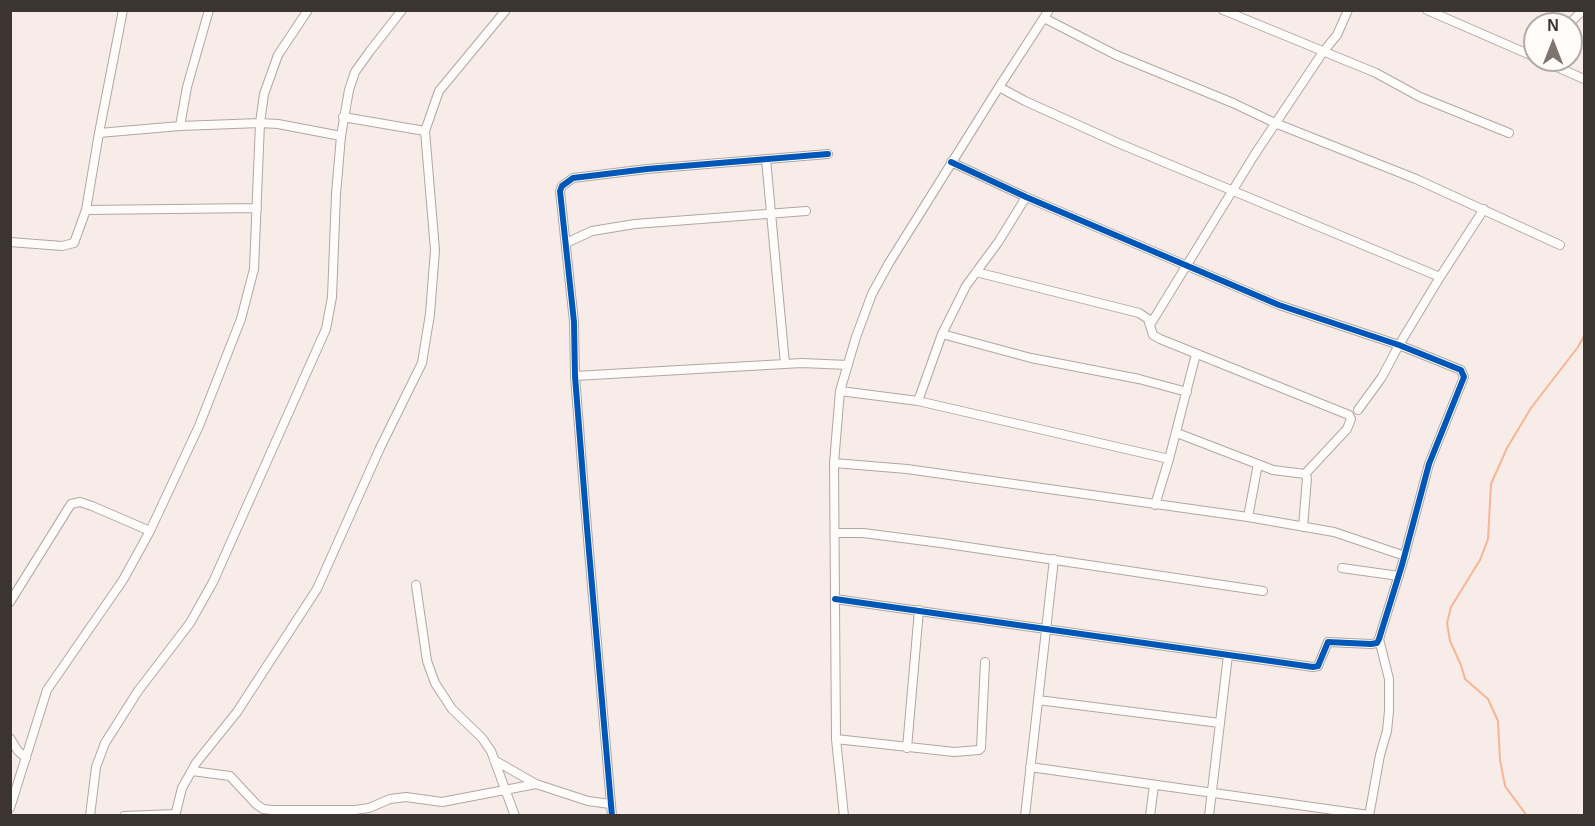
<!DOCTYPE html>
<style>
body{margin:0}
#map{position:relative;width:1595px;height:826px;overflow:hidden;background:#f7ece7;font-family:Arial,sans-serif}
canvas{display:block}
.frame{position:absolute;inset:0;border:12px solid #3c3430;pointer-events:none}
.north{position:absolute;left:1523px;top:12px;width:60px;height:60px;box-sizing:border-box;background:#fffbf9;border:2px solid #b1aba9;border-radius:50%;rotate:0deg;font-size:16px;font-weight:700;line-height:24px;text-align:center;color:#3c3430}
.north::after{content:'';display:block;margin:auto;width:21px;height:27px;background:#7d7470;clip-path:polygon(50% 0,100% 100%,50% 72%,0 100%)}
</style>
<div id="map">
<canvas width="1595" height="826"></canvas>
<div class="frame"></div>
<div class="north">N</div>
</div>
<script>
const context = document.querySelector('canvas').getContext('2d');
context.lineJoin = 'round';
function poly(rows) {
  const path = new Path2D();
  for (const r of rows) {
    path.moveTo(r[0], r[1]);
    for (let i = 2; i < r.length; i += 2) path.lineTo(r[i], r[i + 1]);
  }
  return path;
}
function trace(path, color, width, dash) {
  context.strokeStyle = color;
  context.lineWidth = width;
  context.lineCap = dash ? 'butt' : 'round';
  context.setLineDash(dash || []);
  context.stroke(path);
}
const stream = poly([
 [1527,816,1505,786,1500,760,1498,721,1488,699,1465,679,1461,665,1450,641,1447,623,1451,607,1480,560,1488,539,1491,484,1507,448,1531,408,1578,347,1584,336]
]);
const minor = poly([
 [123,10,99,133,86,210,257,208],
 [1223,10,1376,73,1420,97,1509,133],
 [1427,10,1535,57],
 [1044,18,1116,55,1233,103,1275,123,1416,179,1560,245],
 [1569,24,1583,10],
 [1541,60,1584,79],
 [999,87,1025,101,1118,143,1440,277],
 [343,117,425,131],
 [180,126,187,87,209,10],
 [99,133,180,126,260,123,278,124,341,136],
 [766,159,785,364],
 [10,242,62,246,74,243,86,210],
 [566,243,592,231,635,224,806,211],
 [976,272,1139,313,1148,319,1153,335,1160,339,1349,415,1351,419,1347,429,1305,474],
 [1150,325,1255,154,1323,52,1337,35,1348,10],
 [942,334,1031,358,1139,379,1187,392],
 [575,376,802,363,848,365],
 [840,391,918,401,1169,459,1155,505],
 [918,401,942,334,966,286,999,241,1026,197],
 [1358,410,1382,377,1399,345,1440,277,1484,209],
 [1177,433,1273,470,1305,474,1307,478,1303,527],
 [1169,459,1196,354],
 [834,463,907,469,1248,517,1334,532,1405,556],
 [1248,517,1258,464],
 [835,533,863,533,941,543,1263,591],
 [1342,568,1399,576],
 [416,585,427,661,435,683,452,709,482,738,491,751,515,816],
 [835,599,1313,667,1318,666,1328,642,1371,644,1377,643,1379,639,1402,565,1429,464,1464,377,1461,370,1399,345,1279,305,1026,197,951,162],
 [10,602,71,504,80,502,92,506,150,531],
 [1038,700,1220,723],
 [10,738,18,751,26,758],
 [836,739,954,752,979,750,981,748,985,662],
 [907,748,919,610],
 [494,760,536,784,588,801,610,804],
 [1030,767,1369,815],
 [192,771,230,776,256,804,263,809,272,810,355,810,369,808,390,799,406,797,442,802,536,784],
 [10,808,47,690,123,580,150,531,199,426,241,319,254,269,260,123,264,94,278,55,308,10],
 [90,816,96,767,105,743,138,691,190,623,213,582,326,329,332,297,336,194,341,136,349,90,355,72,370,51,402,10],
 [124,816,175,814],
 [175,816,182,788,196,763,237,712,317,589,380,448,422,363,430,314,435,250,425,131,439,91,506,10],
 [612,816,587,528,575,376,574,322,560,191,562,186,573,178,647,169,828,154],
 [844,816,836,739,834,463,840,391,856,337,872,294,889,263,999,87,1049,10],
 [1025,816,1054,559],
 [1150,816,1154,785],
 [1209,816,1228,655],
 [1369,816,1380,755,1387,731,1389,711,1389,679,1379,639]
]);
const cycleway = poly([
 [835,599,1313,667,1318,666,1328,642,1371,644,1377,643,1379,639,1402,565,1429,464,1464,377,1461,370,1399,345,1279,305,1026,197,951,162],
 [612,816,587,528,575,376,574,322,560,191,562,186,573,178,647,169,828,154]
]);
trace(stream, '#f6b595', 2);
trace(minor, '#b0a7a3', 10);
trace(minor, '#fefcfb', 8);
trace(cycleway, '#0057b8', 6);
</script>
